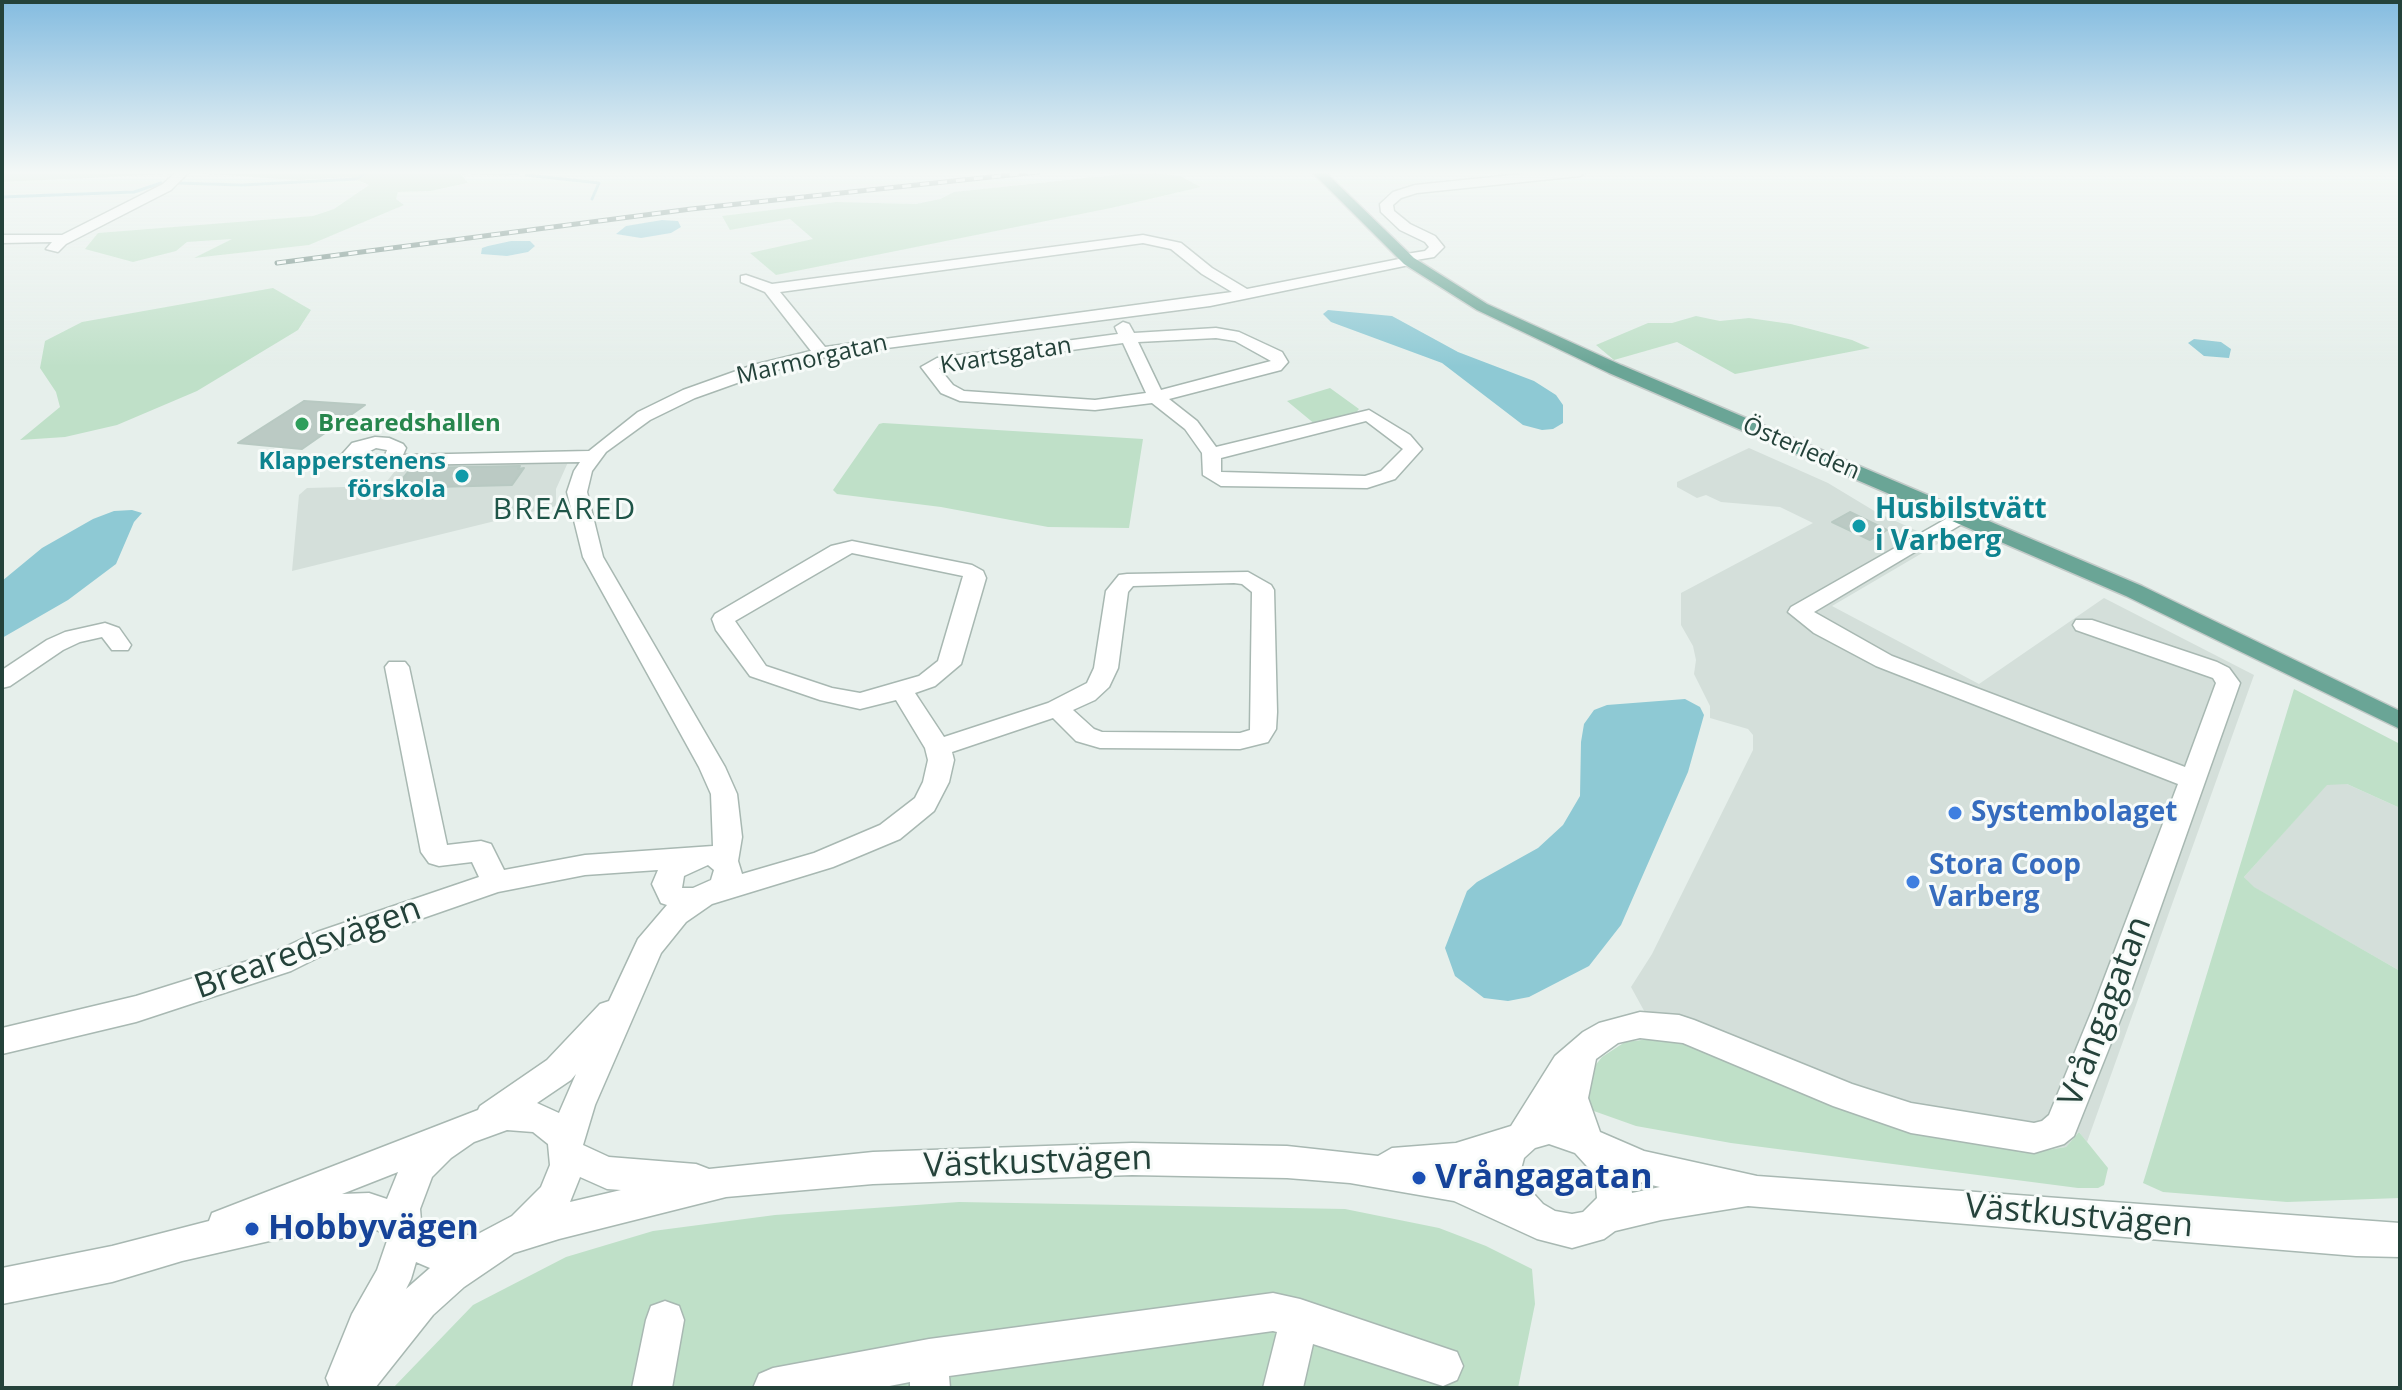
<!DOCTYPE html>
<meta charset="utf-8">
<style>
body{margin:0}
#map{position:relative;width:2402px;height:1390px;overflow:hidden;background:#e6efeb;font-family:"Open Sans",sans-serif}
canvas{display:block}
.frame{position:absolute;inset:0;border:4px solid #24423a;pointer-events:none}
</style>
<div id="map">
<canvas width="2402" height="1390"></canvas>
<div class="frame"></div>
</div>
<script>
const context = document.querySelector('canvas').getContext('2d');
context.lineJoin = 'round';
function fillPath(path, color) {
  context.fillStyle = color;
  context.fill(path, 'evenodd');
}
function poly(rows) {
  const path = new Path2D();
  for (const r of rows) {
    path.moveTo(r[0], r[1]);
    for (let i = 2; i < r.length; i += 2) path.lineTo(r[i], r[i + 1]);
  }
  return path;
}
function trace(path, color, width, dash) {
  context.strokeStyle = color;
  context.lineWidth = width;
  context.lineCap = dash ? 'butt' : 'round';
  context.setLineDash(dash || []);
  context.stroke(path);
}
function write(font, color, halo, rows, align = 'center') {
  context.font = font + ' "Open Sans",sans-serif';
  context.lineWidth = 6;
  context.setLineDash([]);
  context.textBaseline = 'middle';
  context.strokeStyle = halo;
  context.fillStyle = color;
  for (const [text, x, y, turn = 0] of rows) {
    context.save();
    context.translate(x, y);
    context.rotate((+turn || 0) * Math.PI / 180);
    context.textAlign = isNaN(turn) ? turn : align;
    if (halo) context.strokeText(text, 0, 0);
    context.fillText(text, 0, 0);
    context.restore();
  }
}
const built = poly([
 [1749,448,1828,483,1876,512,1941,542,1832,606,1979,684,2104,598,2254,675,2087,1142,2079,1132,2066,1147,2029,1153,1931,1137,1871,1121,1659,1038,1631,987,1652,954,1753,750,1753,735,1748,729,1710,718,1710,706,1694,674,1696,660,1693,646,1681,625,1681,593,1813,523,1780,507,1721,502,1706,495,1697,498,1677,487,1677,482],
 [569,460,556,489,556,506,292,571,299,495,307,488,383,486,400,465],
 [2327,784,2347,784,2400,808,2400,971,2253,887,2244,877]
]);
const green = poly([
 [2,172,514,172,508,176,461,174,468,183,430,191,398,192,396,199,404,205,309,245,194,258,232,239,187,242,176,251,133,262,85,249,98,233,313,216,334,209,369,185,350,177,298,180,193,173,2,182],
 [1143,172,1180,176,1201,187,1111,208,776,275,750,253,813,239,790,219,730,230,722,216,836,202,916,204,940,199,954,192],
 [273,288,311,310,298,330,250,359,197,391,117,425,65,437,20,440,60,407,56,392,40,368,45,341,82,322],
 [1696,316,1720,321,1749,318,1791,324,1852,340,1870,348,1735,374,1677,342,1614,360,1596,345,1648,323,1672,323],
 [1330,388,1359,409,1354,415,1316,425,1287,401],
 [883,423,1143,439,1129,528,1048,527,941,507,837,494,833,490,879,424],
 [2294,689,2400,744,2400,808,2347,784,2327,785,2244,877,2254,887,2400,971,2400,1198,2287,1202,2163,1192,2143,1183],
 [1659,1038,1692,1046,1901,1130,2029,1153,2066,1147,2079,1132,2108,1168,2104,1185,2098,1188,2078,1188,1731,1143,1636,1126,1591,1110,1587,1099,1594,1067,1602,1057,1625,1042],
 [959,1202,1345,1209,1439,1228,1486,1246,1532,1269,1535,1304,1518,1388,393,1388,473,1305,566,1257,653,1231,775,1215]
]);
const water = poly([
 [662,220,678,221,681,227,671,233,641,238,616,234,626,226],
 [511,241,530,241,535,246,528,252,507,256,481,254,482,248,488,246],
 [1328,310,1392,316,1458,352,1534,381,1556,395,1563,405,1563,423,1553,429,1542,430,1523,425,1442,363,1331,322,1323,314],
 [2194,339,2221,342,2231,349,2229,358,2204,356,2188,343],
 [132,510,142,513,134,522,116,564,68,600,2,638,2,581,42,548,93,519,114,511],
 [1685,699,1700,707,1704,715,1688,772,1621,925,1589,966,1529,997,1508,1001,1484,998,1455,976,1445,948,1467,891,1477,882,1538,848,1563,825,1580,796,1581,742,1584,724,1594,710,1607,705]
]);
const stream = poly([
 [499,172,518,174],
 [375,173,378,172],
 [526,175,599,183,592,199],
 [176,183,242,185,356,179,368,172],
 [2,197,134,192,161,183]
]);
const building = poly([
 [304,401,365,405,302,449,238,443,304,401],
 [520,466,518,469,524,468,512,485,395,488,409,471,418,471,421,468,520,466],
 [1850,512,1887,530,1870,540,1832,522,1850,512]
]);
const minor = poly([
 [176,172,189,172,171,190,66,244,58,252,46,249,52,242,2,243,2,235,62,235,163,184,176,172],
 [1541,172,1586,172,1580,176,1417,193,1401,198,1393,205,1394,211,1410,224,1435,236,1444,247,1434,257,1416,260,1414,264,1210,306,833,355,765,373,695,398,650,420,606,452,592,471,587,492,603,557,725,767,737,794,742,837,738,861,742,874,814,853,880,825,915,798,923,782,928,760,925,748,896,700,860,709,820,700,750,676,716,630,712,619,715,614,831,546,852,541,972,565,983,571,986,578,961,664,935,686,915,693,944,737,1048,703,1087,683,1094,668,1106,591,1119,575,1127,574,1248,572,1271,585,1274,590,1277,712,1276,729,1268,742,1240,749,1100,748,1076,741,1053,718,952,752,954,760,949,782,934,811,900,839,833,867,712,904,686,922,661,953,595,1105,583,1145,609,1157,696,1164,709,1169,873,1152,1132,1143,1287,1146,1378,1156,1392,1148,1456,1143,1511,1126,1555,1056,1583,1032,1599,1023,1640,1012,1679,1015,1694,1020,1852,1084,1911,1103,2034,1123,2042,1121,2049,1115,2093,1008,2178,784,1876,666,1814,633,1788,612,1791,607,1960,511,1967,513,1970,517,1967,521,1814,612,1892,656,2185,767,2216,683,2213,678,2076,630,2073,625,2076,620,2092,620,2217,662,2229,668,2240,683,2125,1008,2074,1136,2064,1144,2034,1153,1911,1133,1833,1106,1683,1043,1640,1038,1618,1043,1596,1059,1588,1098,1600,1132,1644,1151,1757,1176,2400,1223,2400,1257,2356,1256,1748,1206,1661,1220,1615,1231,1604,1239,1572,1248,1537,1239,1454,1201,1350,1183,1287,1178,1132,1175,873,1184,726,1197,559,1239,514,1253,464,1287,433,1315,375,1388,330,1388,326,1378,352,1314,377,1270,389,1235,369,1227,322,1229,182,1261,112,1282,2,1304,2,1268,112,1246,209,1221,212,1213,478,1110,480,1106,547,1060,600,1004,609,1001,638,939,667,905,661,903,652,884,658,870,585,875,498,892,337,948,291,971,136,1022,2,1054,2,1028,136,996,270,954,317,932,479,877,472,862,439,866,429,863,421,852,385,667,389,662,405,662,409,667,447,845,481,841,491,844,504,870,585,855,713,846,711,794,699,767,583,557,567,492,574,471,580,462,337,466,335,462,352,443,375,437,389,438,403,444,406,448,403,455,589,451,638,412,683,390,753,365,811,351,765,292,741,282,741,276,746,275,772,284,1143,235,1181,243,1212,268,1247,289,1399,259,1400,255,1425,251,1429,247,1425,242,1400,230,1381,212,1380,204,1393,192,1415,185,1541,172],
 [1143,243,1171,249,1202,274,1232,292,825,347,780,292,1143,243],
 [376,448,387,450,385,455,360,456,376,448],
 [852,553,963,576,938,661,919,676,860,693,832,688,766,666,735,621,852,553],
 [1234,583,1242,584,1252,592,1250,730,1240,733,1102,732,1094,729,1073,710,1095,700,1109,687,1118,668,1128,592,1133,586,1234,583],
 [708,865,714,870,711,880,693,888,682,888,684,876,708,865],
 [576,1074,559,1113,537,1103,571,1080,576,1074],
 [507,1130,533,1132,548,1144,550,1165,541,1187,512,1216,478,1234,450,1237,428,1231,421,1221,420,1209,432,1177,451,1158,474,1142,507,1130],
 [1549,1144,1575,1153,1595,1175,1597,1198,1583,1212,1572,1214,1555,1211,1543,1204,1524,1183,1520,1173,1524,1158,1535,1148,1549,1144],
 [1488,1164,1488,1182,1464,1172,1488,1164],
 [398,1172,387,1199,369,1193,342,1194,398,1172],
 [580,1177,607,1189,621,1190,570,1202,580,1177],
 [1630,1178,1643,1183,1660,1187,1632,1193,1630,1178],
 [416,1262,430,1268,406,1289,411,1279,416,1262],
 [1123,322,1129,324,1134,333,1216,328,1239,332,1282,352,1288,362,1281,370,1169,399,1197,421,1216,447,1369,410,1410,435,1422,449,1395,479,1367,488,1221,486,1203,475,1202,453,1185,429,1152,403,1095,410,960,401,941,393,921,367,937,358,1118,334,1115,327,1123,322],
 [1216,338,1235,341,1271,361,1161,390,1138,342,1216,338],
 [1123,343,1146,393,1095,400,964,391,953,385,939,368,1123,343],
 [1366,421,1403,449,1381,471,1365,476,1221,472,1221,458,1366,421],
 [105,623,119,628,131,645,128,650,112,650,102,637,80,642,63,650,10,686,2,688,2,670,47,640,65,632,105,623],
 [1273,1293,1300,1299,1457,1352,1463,1366,1457,1380,1443,1386,1313,1344,1303,1388,1263,1388,1277,1332,1273,1331,949,1376,950,1388,910,1388,910,1382,879,1388,753,1388,759,1374,773,1368,929,1339,1273,1293],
 [665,1301,679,1306,684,1320,672,1388,632,1388,646,1320,651,1306,665,1301]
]);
const major = poly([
 [1312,172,1325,172,1414,258,1487,304,1621,365,2142,586,2400,711,2400,729,2126,596,1609,373,1477,310,1404,264,1312,172]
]);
const rail = poly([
 [277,263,691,209,1038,172]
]);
const markers = [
 [302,424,8,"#2e9e5b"],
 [462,476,8,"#0f9aa8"],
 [1859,526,8,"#0f9aa8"],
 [1955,813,8,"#3f7fe0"],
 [1913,882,8,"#3f7fe0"],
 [1419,1178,8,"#1a4fb4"],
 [252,1229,8,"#1a4fb4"]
];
const farStreetnames = [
 ["Kvartsgatan",1006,356,-9],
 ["Marmorgatan",812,360,-13],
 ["Österleden",1801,449,23]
];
const farLeisurenames = [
 ["Brearedshallen",318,424]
];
const farCulturenames = [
 ["Klapperstenens",446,462],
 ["förskola",446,490]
];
const cultureNames = [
 ["Husbilstvätt",1875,510],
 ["i Varberg",1875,542]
];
const shopNames = [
 ["Systembolaget",1971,813],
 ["Stora Coop",1929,866],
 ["Varberg",1929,898]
];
const neighbourhoodNames = [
 ["BREARED",565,510]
];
const nearStreetnames = [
 ["Brearedsvägen",308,949,-20],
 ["Vrångagatan",2106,1012,-69],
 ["Västkustvägen",1038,1163,-2],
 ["Västkustvägen",2079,1217,5]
];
const nearTransitnames = [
 ["Vrångagatan",1435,1178],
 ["Hobbyvägen",268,1229]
];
fillPath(built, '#d4dfda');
fillPath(green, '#bfe0c8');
fillPath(water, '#8ec9d4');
trace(stream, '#8ec9d4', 3);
fillPath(building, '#bbcac4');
trace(building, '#b8c9c2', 2);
trace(minor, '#a8b8b2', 3);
trace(major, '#c2cac8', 3);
fillPath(minor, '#fff');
fillPath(major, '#6aa596');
trace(rail, '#5f7d75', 5);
trace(rail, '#f7fbf9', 3, [9]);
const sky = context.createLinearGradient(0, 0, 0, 367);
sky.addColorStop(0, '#84bce0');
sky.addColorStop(0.47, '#f4f8f6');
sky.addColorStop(1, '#f4f8f600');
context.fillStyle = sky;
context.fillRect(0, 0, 2402, 367);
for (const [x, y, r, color] of markers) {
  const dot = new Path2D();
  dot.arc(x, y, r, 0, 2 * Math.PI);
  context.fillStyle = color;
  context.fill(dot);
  trace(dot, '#f7fbf9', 3);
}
write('24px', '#24423a', '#f7fbf9', farStreetnames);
write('bold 24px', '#27864d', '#f7fbf9', farLeisurenames, 'left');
write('bold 24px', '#0d838f', '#f7fbf9', farCulturenames, 'right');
write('bold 28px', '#0d838f', '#f7fbf9', cultureNames, 'left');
write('bold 28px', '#366cbe', '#f7fbf9', shopNames, 'left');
context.letterSpacing = '2px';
write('30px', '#1f5548', '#f7fbf9', neighbourhoodNames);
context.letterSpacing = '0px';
write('34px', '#24423a', '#f7fbf9', nearStreetnames);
write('bold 34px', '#164399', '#f7fbf9', nearTransitnames, 'left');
</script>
